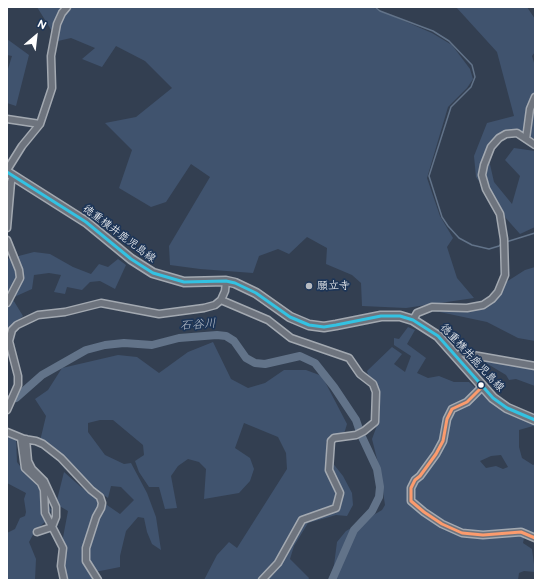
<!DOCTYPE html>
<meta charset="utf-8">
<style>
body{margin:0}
#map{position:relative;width:542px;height:587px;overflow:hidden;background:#333f51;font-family:"Balsamiq Sans",sans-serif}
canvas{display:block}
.frame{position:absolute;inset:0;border:8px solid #fff;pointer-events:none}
.north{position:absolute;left:16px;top:16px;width:40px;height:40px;-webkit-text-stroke:3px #1d3557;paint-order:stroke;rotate:28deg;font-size:11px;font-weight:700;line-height:16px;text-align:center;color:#fff}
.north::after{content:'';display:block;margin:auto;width:14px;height:18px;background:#fff;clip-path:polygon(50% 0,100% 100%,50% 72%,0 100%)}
</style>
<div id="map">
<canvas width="542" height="587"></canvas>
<div class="frame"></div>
<div class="north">N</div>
</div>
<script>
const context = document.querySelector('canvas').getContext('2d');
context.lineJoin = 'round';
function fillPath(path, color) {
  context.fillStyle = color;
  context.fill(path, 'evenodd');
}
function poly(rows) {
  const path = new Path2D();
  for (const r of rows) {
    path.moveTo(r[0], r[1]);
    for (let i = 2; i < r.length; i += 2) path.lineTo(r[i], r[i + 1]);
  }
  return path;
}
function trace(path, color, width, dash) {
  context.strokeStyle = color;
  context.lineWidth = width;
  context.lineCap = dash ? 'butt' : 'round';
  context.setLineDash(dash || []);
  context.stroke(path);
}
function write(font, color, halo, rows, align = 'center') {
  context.font = font + ' "Balsamiq Sans","Klee One",sans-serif';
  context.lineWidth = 3.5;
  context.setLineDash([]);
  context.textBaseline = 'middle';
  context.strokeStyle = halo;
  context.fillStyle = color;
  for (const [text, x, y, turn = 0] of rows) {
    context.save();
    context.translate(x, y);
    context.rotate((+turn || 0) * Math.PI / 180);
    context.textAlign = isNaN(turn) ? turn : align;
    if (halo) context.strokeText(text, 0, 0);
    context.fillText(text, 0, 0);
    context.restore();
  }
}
const green = poly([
 [37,7,372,7,432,33,452,45,470,69,473,79,467,88,448,107,427,178,440,216,453,238,447,247,457,278,474,298,406,308,362,306,361,283,352,275,326,264,327,248,307,237,289,254,278,249,259,256,253,273,200,269,170,265,169,246,210,177,191,164,166,202,151,207,119,188,132,150,105,123,136,117,172,88,145,61,116,46,102,67,82,59,95,48,71,38,58,41],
 [456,7,527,7,535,19,535,52,532,56,535,66,535,139,522,134,495,141,489,160,494,182,512,204,520,176,505,160,514,148,535,151,535,227,520,234,504,216,476,177,474,156,487,123,514,116,497,52],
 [7,39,29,55,16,106,7,103,7,72,12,56,7,55],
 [34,252,50,254,73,267,91,274,99,264,108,267,118,259,126,265,115,289,100,281,90,282,82,290,67,287,65,294,54,292,61,275,49,273,34,275,32,289,12,298,23,316,7,330,7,259],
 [535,267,535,341,518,338,487,322,435,311,488,301,503,284,525,270],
 [408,327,415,330,407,344,426,358,417,373,428,378,439,376,454,382,469,382,492,403,510,415,535,424,535,427,533,426,519,430,519,447,522,458,533,465,535,464,535,535,528,532,525,533,523,543,532,549,535,572,524,571,519,573,518,580,329,580,334,565,337,542,346,531,382,510,385,505,380,471,372,439,379,420,379,401,377,384,369,378,367,371,392,347,402,354,394,364,405,372,411,356,394,345,394,338,399,339],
 [501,455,508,467,503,469,496,466,486,468,480,461,491,456],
 [213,342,231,379,248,388,265,383,284,370,306,370,322,376,347,424,344,434,333,435,326,442,328,457,343,476,352,493,353,505,347,516,336,515,308,523,294,546,290,559,309,578,308,580,204,580,217,555,229,542,237,548,287,469,286,453,278,437,244,423,235,448,250,458,254,469,250,481,239,493,204,499,206,469,199,462,188,459,178,466,171,476,177,508,165,509,159,487,149,487,139,472,135,461,144,455,143,445,113,420,100,420,88,423,88,432,105,455,124,464,131,463,147,493,156,517,161,550,152,544,147,532,144,518,138,517,126,531,120,556,120,567,95,572,99,580,61,580,58,564,68,511,56,504,64,472,81,487,120,514,134,500,121,487,111,486,108,498,64,468,60,458,40,441,46,416,35,399,48,390,62,368,118,355,137,357,159,373,188,352],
 [487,359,535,367,535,386,516,379,509,380,506,375,486,363],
 [7,436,16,437,17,462,26,474,38,483,51,510,45,522,35,531,29,542,36,559,35,580,7,580,7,533,15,529,20,518,25,516,26,512,24,499,26,493,7,483]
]);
const stream = poly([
 [375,7,380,11,433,31,449,41,472,65,475,77,471,87,451,107,429,176,442,217,448,226,459,238,472,245,489,249,499,246,503,242],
 [506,242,535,233]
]);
const river = poly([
 [7,400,16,398,42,375,86,350,105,345,124,343,152,345,179,338,217,335,226,336,234,341,246,358,255,363,265,364,300,356,315,363,334,387,356,420,359,429],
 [332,580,354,530,372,511,379,497,380,487,377,469,362,437]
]);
const minor = poly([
 [7,119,40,124],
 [526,139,530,109,535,97],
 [7,170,22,146,40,124,52,88,51,56,57,24,62,13,67,7],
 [7,228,11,182,13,176],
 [7,240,19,270,20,278,7,303],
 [221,300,268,320,291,338,349,358,360,374,373,384,376,392,375,422,364,431,356,435,334,438,331,441,329,470,340,493,336,508,302,520,278,563,262,580],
 [413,320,417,313,432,307,467,308,483,305,492,299,498,292,505,275,504,239,500,214,486,189,482,175,484,165,491,147,499,138,506,134,517,133,535,145],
 [456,357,461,353,535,366],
 [482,387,467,402,452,409,447,419,443,441,436,454,420,476,415,480,411,488,411,501,424,512,442,524,462,533,483,535,521,532,535,538],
 [7,410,18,385,18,376,9,341,12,330,17,325,38,315,65,312,101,303,159,314,204,308,215,305,221,300,225,291,226,281],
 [7,432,24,439,36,441,43,444,61,458,91,490,100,497,102,503,101,508,96,517,86,548,86,561,98,580],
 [21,438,25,468,41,483,44,490,45,513,63,548,61,566,64,580],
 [26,439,28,461,32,469,44,481,56,507,56,517,52,527,37,532]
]);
const major = poly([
 [7,172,86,222,131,259,153,273,184,282,226,281,235,283,256,293,290,317,309,325,324,327,336,325,381,316,400,316,413,320,438,336,493,398,507,408,535,420]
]);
const bus1 = poly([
 [7,172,86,222,131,259,153,273,184,282,226,281,235,283,256,293,290,317,309,325,324,327,336,325,381,316,400,316,413,320,438,336,493,398,507,408,535,420]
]);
const bus2 = poly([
 [482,387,467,402,452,409,447,419,443,441,436,454,420,476,415,480,411,488,411,501,424,512,442,524,462,533,483,535,521,532,535,538]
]);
const markers = [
 [309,286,4,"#b8bcc2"],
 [481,385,3.5,"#fff"]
];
const streetNames = [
 ["徳重横井鹿児島線",119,234,37],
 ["徳重横井鹿児島線",472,358,47]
];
const poiNames = [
 ["願立寺",317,286]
];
const waterNames = [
 ["石谷川",198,325,-4]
];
fillPath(green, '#40536e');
trace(stream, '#627389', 1.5);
trace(river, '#627389', 8);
trace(minor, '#a3a9b1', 9);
trace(major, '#a3a9b1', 11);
trace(minor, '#6e747e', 6);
trace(major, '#6e747e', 8);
trace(bus1, '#33c2e2', 3);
trace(bus2, '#fc9b6d', 3);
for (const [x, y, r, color] of markers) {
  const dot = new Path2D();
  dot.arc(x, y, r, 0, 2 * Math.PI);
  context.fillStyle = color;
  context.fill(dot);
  trace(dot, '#1d3557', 1.5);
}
write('11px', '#fff', '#1d3557', streetNames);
write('11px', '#fff', '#1d3557', poiNames, 'left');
write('italic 12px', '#bbc2cc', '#1d3557', waterNames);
</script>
